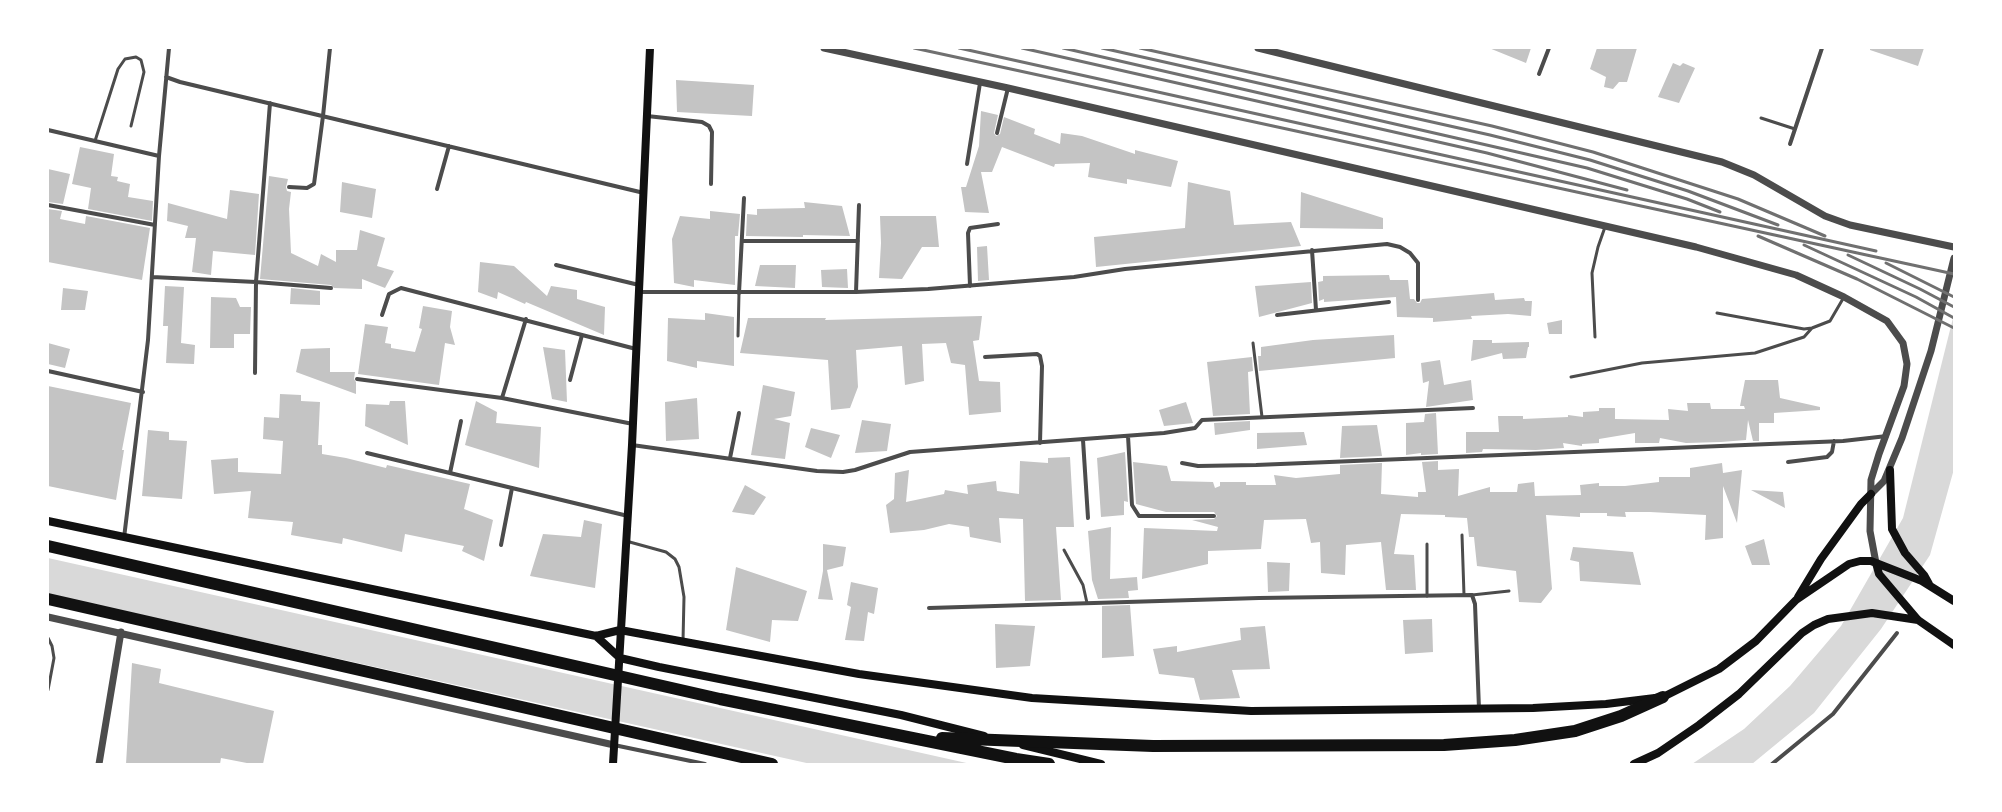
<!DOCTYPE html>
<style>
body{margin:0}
#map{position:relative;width:2002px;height:812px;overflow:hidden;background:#fff;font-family:Quicksand,sans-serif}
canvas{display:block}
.frame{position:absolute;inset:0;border:49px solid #fff;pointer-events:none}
</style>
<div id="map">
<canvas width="2002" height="812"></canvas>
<div class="frame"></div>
</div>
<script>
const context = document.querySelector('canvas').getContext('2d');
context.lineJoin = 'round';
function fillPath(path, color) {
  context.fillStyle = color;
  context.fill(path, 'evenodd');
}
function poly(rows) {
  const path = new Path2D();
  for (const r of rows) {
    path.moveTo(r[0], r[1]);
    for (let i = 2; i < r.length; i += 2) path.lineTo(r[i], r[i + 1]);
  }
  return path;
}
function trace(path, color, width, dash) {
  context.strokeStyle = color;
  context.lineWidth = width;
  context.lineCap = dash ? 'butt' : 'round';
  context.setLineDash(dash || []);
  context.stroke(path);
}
const water = poly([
 [1954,314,1954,469,1930,555,1881,629,1814,713,1752,764,1692,764,1744,729,1790,686,1841,626,1903,518],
 [48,558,971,764,811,764,48,594]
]);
const building = poly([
 [1489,48,1531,48,1526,63],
 [1597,48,1637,48,1627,82,1619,82,1613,89,1604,87,1606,77,1590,69],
 [1870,48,1924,48,1918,66,1870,50],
 [1673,63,1680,66,1683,63,1695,68,1679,103,1658,97],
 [676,80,754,85,752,116,677,112],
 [981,111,998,115,994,133,996,136,1000,134,1004,117,1035,129,1034,134,1060,144,1061,133,1082,136,1135,154,1135,150,1178,161,1171,187,1127,179,1127,184,1088,177,1090,163,1055,164,1054,167,1002,147,992,172,981,172,989,213,965,212,961,187,966,187,979,146],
 [80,147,114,154,111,176,118,177,117,181,130,184,128,197,153,201,152,221,88,209,91,188,72,184],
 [48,169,70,174,63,204,48,202],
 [269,176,288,179,286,187,287,191,291,192,289,209,291,253,318,266,321,254,336,262,336,250,357,250,360,230,385,238,377,266,394,271,385,288,362,279,362,289,334,288,331,285,260,279],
 [342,182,376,189,372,218,340,212],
 [1188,182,1230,191,1234,225,1291,222,1301,246,1096,267,1094,237,1185,228],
 [230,190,259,194,255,255,213,251,211,275,192,272,196,238,185,238,188,226,167,221,168,203,227,219],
 [1301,192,1383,218,1383,229,1300,228],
 [804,202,842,206,850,236,803,235,803,237,746,236,747,214,757,215,757,209,805,208],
 [48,209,62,211,60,219,85,224,86,216,150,228,142,280,48,262],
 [710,211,740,214,738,236,735,236,735,285,694,280,694,287,674,283,672,239,680,216,710,219],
 [880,216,936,216,939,247,922,247,902,279,879,278,881,243],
 [987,246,989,280,978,281,977,247],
 [480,262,514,266,547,296,551,286,577,290,577,299,605,307,604,335,526,302,525,304,498,292,497,299,478,292],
 [760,265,796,265,795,288,755,286],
 [847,269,848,288,822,287,821,270],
 [1389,275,1390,280,1408,280,1410,299,1414,299,1417,303,1420,303,1422,299,1494,293,1495,300,1524,298,1525,301,1532,301,1531,316,1508,314,1471,316,1472,319,1433,322,1433,318,1397,317,1396,297,1324,302,1324,299,1319,301,1318,282,1323,281,1323,276],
 [1311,282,1312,303,1259,317,1255,286],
 [165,286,184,287,181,343,195,345,194,364,166,363,168,326,163,326],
 [63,288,88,291,85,310,61,310],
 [291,288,320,291,320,305,290,304],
 [211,297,236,298,240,307,251,307,250,334,234,334,234,348,210,348],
 [423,306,452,311,450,327,455,345,445,343,439,385,358,374,365,324,388,327,385,343,391,344,391,348,415,352,422,329,419,328],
 [705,313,734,317,734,366,697,361,697,368,667,361,668,318,705,320],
 [982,316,979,340,973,341,979,381,1000,382,1001,412,969,415,965,365,951,363,946,343,922,344,924,381,905,385,902,346,856,350,858,387,850,408,831,410,828,360,740,353,748,318,826,318,825,320],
 [1562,320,1562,334,1549,334,1547,323],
 [1394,335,1395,358,1259,371,1258,356,1261,356,1261,347,1313,340],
 [1473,340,1492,340,1492,343,1529,342,1529,347,1528,347,1526,358,1503,359,1502,353,1471,361],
 [48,343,70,349,65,368,48,364],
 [543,347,565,350,567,402,552,399],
 [330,348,330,372,355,372,354,379,356,382,356,394,296,372,301,349],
 [1252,357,1253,371,1248,372,1250,414,1213,416,1207,362],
 [1440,360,1444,385,1471,380,1473,400,1426,407,1429,381,1423,383,1421,363],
 [1745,380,1778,380,1780,398,1820,407,1820,410,1774,413,1774,423,1759,423,1759,441,1753,441,1748,420,1746,440,1721,442,1686,443,1660,438,1659,443,1635,443,1635,433,1599,439,1599,443,1582,444,1582,446,1563,443,1564,448,1536,450,1483,449,1482,452,1466,453,1466,432,1499,432,1498,416,1523,416,1523,419,1568,417,1568,415,1583,417,1583,412,1599,411,1599,408,1615,408,1615,419,1669,420,1668,409,1688,411,1687,403,1710,403,1711,409,1745,409,1744,406,1740,406],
 [763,385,795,392,791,416,774,419,790,423,785,459,751,455],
 [48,386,131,403,122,450,124,450,116,500,48,486],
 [280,394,301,395,301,401,320,402,318,445,322,445,322,454,346,458,386,468,387,465,470,484,464,509,493,520,484,561,462,551,464,546,405,534,402,552,343,538,342,544,291,535,293,522,248,518,251,491,214,494,211,460,238,458,238,472,281,474,283,441,263,439,264,417,279,418],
 [697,398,699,439,666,441,665,402],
 [390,401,405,401,408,445,365,426,366,404,389,405],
 [476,401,497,412,496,423,541,427,539,468,465,445],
 [1186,402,1193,423,1164,426,1159,410],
 [1436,413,1438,454,1421,455,1421,453,1406,455,1406,423,1424,422,1425,414],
 [862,420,891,424,887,451,855,453],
 [1250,421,1250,430,1215,435,1214,423],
 [1377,425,1382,456,1340,458,1342,426],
 [811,428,840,435,831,458,805,447],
 [148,430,169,432,169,440,187,441,182,499,142,496],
 [1304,432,1307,445,1257,449,1257,433],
 [1125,452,1128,502,1124,501,1124,515,1101,517,1097,458],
 [1070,457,1074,527,1056,527,1061,600,1025,601,1023,519,999,518,1001,543,970,537,969,527,949,524,924,530,890,533,886,505,894,499,895,473,909,470,906,502,944,494,945,490,968,494,967,485,996,481,997,491,1019,494,1020,461,1048,463,1048,458],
 [1438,461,1438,470,1459,469,1458,496,1490,487,1490,492,1517,492,1518,484,1534,482,1535,496,1581,495,1580,485,1599,483,1599,486,1625,486,1659,482,1659,477,1690,477,1690,468,1722,463,1723,473,1742,470,1737,523,1723,486,1723,538,1705,540,1706,515,1650,512,1625,512,1626,517,1607,516,1607,513,1580,513,1580,517,1546,515,1552,589,1541,603,1519,602,1516,571,1477,566,1474,537,1469,537,1467,518,1445,517,1445,515,1401,514,1394,554,1414,555,1416,590,1386,590,1381,542,1346,545,1345,575,1321,573,1320,542,1311,543,1306,519,1264,520,1261,549,1208,551,1208,564,1142,579,1144,528,1217,531,1218,527,1192,520,1214,519,1217,516,1214,512,1166,512,1136,504,1133,462,1167,466,1171,481,1213,482,1215,488,1220,486,1220,482,1246,482,1246,485,1276,485,1274,475,1296,478,1340,474,1340,465,1382,463,1381,494,1418,497,1418,492,1426,492,1422,462],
 [745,485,766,497,754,515,732,512],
 [1751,490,1783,492,1785,508],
 [584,520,602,524,595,588,530,576,543,534,581,537],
 [1111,527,1110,579,1137,577,1138,590,1128,591,1129,598,1098,599,1092,580,1088,531],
 [1764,539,1770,565,1752,565,1745,546],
 [823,544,846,547,843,566,827,570,833,600,818,599,823,571],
 [1573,547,1633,552,1641,585,1580,581,1579,562,1570,560],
 [1267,562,1290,563,1289,591,1268,592],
 [736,567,807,591,798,621,772,620,770,642,726,630],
 [851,582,878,588,874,614,868,612,864,641,845,640,851,607,847,605],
 [1130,605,1134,656,1102,658,1102,606],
 [1432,619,1433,652,1405,654,1403,620],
 [995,624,1035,626,1030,666,996,668],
 [1265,626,1270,669,1232,670,1240,698,1200,700,1194,678,1159,674,1153,649,1177,646,1177,652,1241,640,1240,628],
 [132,663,161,669,159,683,274,711,263,764,252,764,221,758,220,764,126,764]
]);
const service = poly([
 [1761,118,1795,129],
 [95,141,118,69,125,59,136,57,141,60,144,72,131,126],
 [1717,313,1804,329,1812,328,1830,321,1844,297],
 [738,336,739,293],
 [1595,337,1592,273,1598,247,1605,227],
 [1253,343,1262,417],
 [1571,377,1642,363,1755,353,1804,337,1812,328],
 [1462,535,1464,595],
 [626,541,666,552,675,559,679,567,684,597,683,641],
 [1427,544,1427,596],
 [1064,550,1083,585,1087,603],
 [1472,595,1509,591],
 [48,638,52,646,54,658,48,690]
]);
const minor = poly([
 [1539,74,1549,48],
 [166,77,180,82,644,193],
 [647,116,702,122,709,126,712,132,711,184],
 [48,130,159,156],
 [997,133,1008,88],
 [1790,144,1822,48],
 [967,164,980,83],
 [289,187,307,188,314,184,323,116,330,48],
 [437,189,449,146],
 [48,205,155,225],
 [742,241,858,241],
 [1312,250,1316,310],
 [556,265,639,285],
 [152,277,256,282,331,288],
 [970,286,968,233,970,228,998,224],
 [639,292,856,292,928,289,1074,277,1125,269,1387,244,1400,247,1410,253,1418,263,1418,300],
 [856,292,859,205],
 [739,293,744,198],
 [382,315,389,294,401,288,636,349],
 [1277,315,1389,302],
 [985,357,1037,354,1040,356,1042,366,1040,443],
 [48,371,143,392],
 [255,373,256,282,270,103],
 [357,379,502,398,633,424],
 [570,380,582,335],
 [502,398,526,319],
 [1128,436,1132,505,1139,516,1214,516],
 [1083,440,1088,518],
 [632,445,817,471,843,472,855,470,910,452,1164,433,1195,428,1202,420,1473,408],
 [367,453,628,516],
 [730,458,739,413],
 [1788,462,1827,457,1832,452,1834,441],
 [1182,463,1198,466,1256,465,1843,441,1887,436],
 [450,473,461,421],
 [124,538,148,340,159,156,169,48],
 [501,545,512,488],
 [929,608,1259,598,1472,595,1475,604,1479,709],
 [614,745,705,764],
 [1772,764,1833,714,1897,633]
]);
const tertiary = poly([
 [824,48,1008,88,1696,247,1796,275,1844,297,1887,321,1903,343,1907,364,1904,386,1879,454,1871,480,1870,531,1876,563],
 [1258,48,1722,162,1754,175,1825,216,1850,225,1954,247],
 [1871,494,1884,481,1902,438,1931,351,1954,258],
 [48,617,614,745],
 [99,764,121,632]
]);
const secondary = poly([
 [1890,470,1892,529,1905,553,1924,575,1929,584],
 [48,521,596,636,620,630,859,674,1032,698,1251,711,1533,708,1606,704,1663,697,1719,669,1756,641,1796,600,1849,564,1860,561,1871,561,1922,581,1954,601],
 [1876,563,1879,574,1918,620,1954,645],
 [1798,597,1821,559,1861,504,1871,494],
 [596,636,620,658,659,667,901,715,984,736],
 [1023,745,1101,764],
 [613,764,632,445,650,48],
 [1634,764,1658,753,1699,725,1739,694,1802,633,1814,625,1828,619,1872,613,1918,620]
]);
const motorway = poly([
 [48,546,720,699,1016,759,1049,764],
 [48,599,772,764],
 [942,738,1153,746,1444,745,1515,740,1575,731,1621,716,1663,697]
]);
const rail = poly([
 [914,48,1954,274],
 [959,48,1876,251],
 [1022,48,1487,153,1627,190],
 [1063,48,1587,168,1687,199,1720,212],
 [1102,48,1490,135,1590,160,1688,191,1778,225],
 [1140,48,1492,126,1593,152,1738,199,1825,236],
 [1758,236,1857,279,1954,328],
 [1804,245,1916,297,1954,318],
 [1848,255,1920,289,1954,307],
 [1886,263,1954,297]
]);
fillPath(water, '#d9d9d9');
fillPath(building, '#c4c4c4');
trace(service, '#4c4c4c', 3);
trace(minor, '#4c4c4c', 4);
trace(tertiary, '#4c4c4c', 7);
trace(secondary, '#111', 8);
trace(motorway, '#111', 12);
trace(rail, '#707070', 3);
</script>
